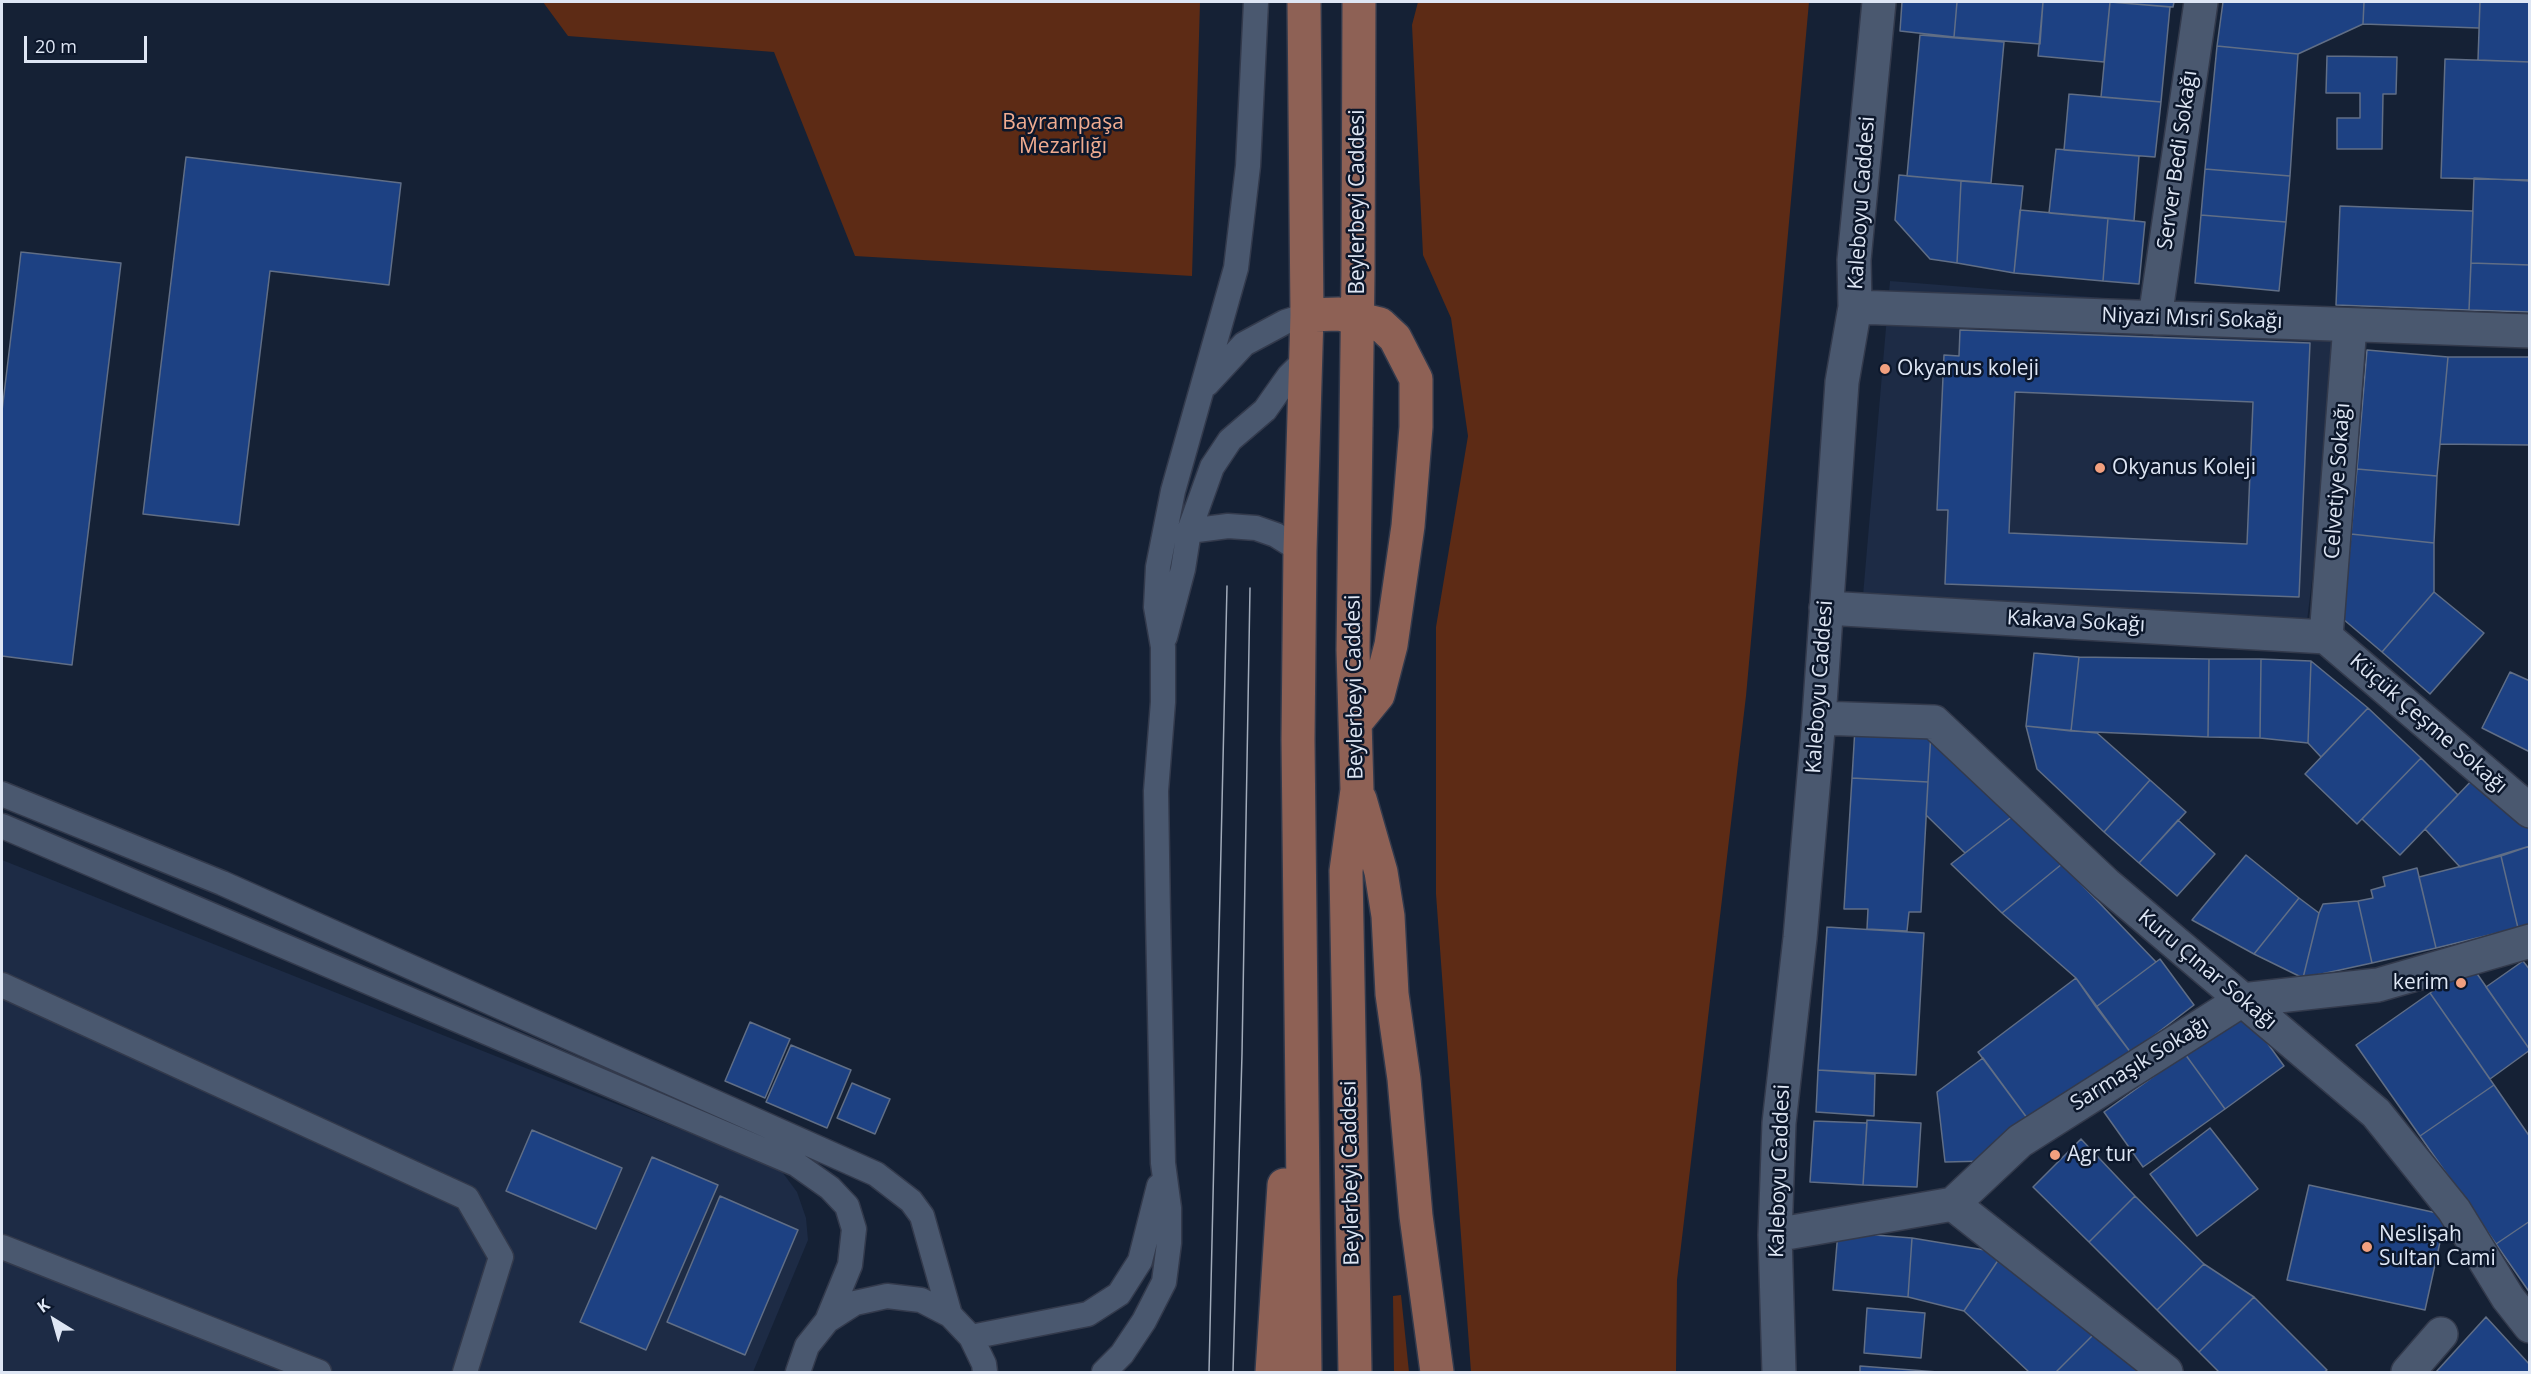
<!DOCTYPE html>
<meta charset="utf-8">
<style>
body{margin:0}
#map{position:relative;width:2531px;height:1374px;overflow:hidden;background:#152135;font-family:"Open Sans",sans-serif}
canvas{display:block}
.frame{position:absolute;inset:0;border:3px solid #dee6f4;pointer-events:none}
.north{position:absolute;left:24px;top:1290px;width:60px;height:60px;-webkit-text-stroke:4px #0c172b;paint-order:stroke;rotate:323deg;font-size:16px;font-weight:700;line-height:24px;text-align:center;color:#dee6f4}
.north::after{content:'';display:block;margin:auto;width:21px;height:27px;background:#dee6f4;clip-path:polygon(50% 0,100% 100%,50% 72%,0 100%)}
.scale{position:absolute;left:24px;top:36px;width:123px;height:27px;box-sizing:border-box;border:3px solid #dee6f4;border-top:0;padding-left:8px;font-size:18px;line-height:21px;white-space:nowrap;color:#dee6f4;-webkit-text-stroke:4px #0c172b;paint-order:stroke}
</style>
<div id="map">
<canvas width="2531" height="1374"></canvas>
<div class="frame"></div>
<div class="north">K</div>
<div class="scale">20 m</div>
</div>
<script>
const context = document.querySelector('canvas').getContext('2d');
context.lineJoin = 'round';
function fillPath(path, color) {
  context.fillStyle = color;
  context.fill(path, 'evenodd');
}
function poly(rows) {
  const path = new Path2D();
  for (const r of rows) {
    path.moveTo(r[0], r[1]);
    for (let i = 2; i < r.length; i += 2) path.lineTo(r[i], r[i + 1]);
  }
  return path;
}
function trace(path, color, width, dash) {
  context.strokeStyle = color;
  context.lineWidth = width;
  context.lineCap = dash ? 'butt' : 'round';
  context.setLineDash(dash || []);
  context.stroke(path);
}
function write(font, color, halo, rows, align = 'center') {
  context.font = font + ' "Open Sans",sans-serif';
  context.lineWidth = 5;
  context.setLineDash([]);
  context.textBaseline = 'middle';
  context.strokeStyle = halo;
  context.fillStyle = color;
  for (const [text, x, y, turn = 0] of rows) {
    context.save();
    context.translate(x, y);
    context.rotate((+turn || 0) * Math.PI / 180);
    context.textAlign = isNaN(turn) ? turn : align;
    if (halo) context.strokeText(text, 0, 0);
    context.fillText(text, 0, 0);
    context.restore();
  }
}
const built = poly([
 [1890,281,2344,317,2307,621,1861,619],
 [2,860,780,1169,797,1192,806,1218,808,1240,753,1372,2,1372]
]);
const green = poly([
 [543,2,1200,2,1192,276,855,256,774,52,568,36],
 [1418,2,1809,2,1746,696,1677,1280,1676,1372,1471,1372,1436,894,1436,627,1468,436,1451,318,1423,255,1412,25],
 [1401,1295,1409,1372,1394,1372,1393,1296]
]);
const building = poly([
 [1902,2,1957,2,1954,37,1900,31,1902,2],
 [1957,2,2043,2,2040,44,1954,37,1957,2],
 [2043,2,2110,2,2104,62,2038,56,2043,2],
 [2110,2,2174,2,2173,7,2110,2],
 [2110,2,2170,7,2161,102,2101,97,2110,2],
 [2223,2,2364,2,2363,24,2298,54,2217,46,2223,2],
 [2364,2,2480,2,2479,28,2363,24,2364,2],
 [2480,2,2530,2,2530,62,2478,60,2480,2],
 [1920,35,2004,42,1991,183,1907,176,1920,35],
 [2217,46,2298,54,2290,176,2205,169,2217,46],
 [2327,56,2397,57,2396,94,2383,94,2382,149,2337,149,2337,118,2360,118,2360,93,2326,93,2327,56],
 [2445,59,2530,62,2530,180,2441,178,2445,59],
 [2069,94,2161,102,2155,157,2064,150,2069,94],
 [2056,149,2139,156,2134,221,2049,213,2056,149],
 [186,157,401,183,389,285,270,271,239,525,143,514,186,157],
 [2205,169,2290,176,2286,222,2201,215,2205,169],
 [1899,175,1961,181,1957,263,1930,259,1895,220,1899,175],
 [2474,178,2530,181,2530,265,2471,263,2474,178],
 [1961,181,2023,186,2014,273,1957,263,1961,181],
 [2340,206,2473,211,2469,310,2336,305,2340,206],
 [2020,210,2108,218,2103,281,2014,273,2020,210],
 [2201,215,2286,222,2279,291,2195,283,2201,215],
 [2108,218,2145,222,2139,284,2103,281,2108,218],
 [21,252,121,263,72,665,2,656,2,411,21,252],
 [2471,263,2530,265,2530,312,2469,310,2471,263],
 [1960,330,2310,343,2299,597,1945,584,1948,510,1937,510,1944,355,1959,356,1960,330],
 [2015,392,2253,402,2247,544,2009,533,2015,392],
 [2367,350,2448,357,2437,476,2357,469,2367,350],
 [2448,357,2530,357,2530,445,2440,444,2448,357],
 [2357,469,2437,476,2434,543,2351,534,2357,469],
 [2351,534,2434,543,2434,592,2382,652,2343,619,2351,534],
 [2434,592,2484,633,2430,694,2382,652,2434,592],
 [2034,653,2079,657,2071,731,2026,726,2034,653],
 [2079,657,2209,659,2208,737,2071,731,2079,657],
 [2209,659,2261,659,2260,738,2208,737,2209,659],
 [2261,659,2311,661,2308,743,2260,738,2261,659],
 [2311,661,2368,708,2321,757,2308,743,2311,661],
 [2510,672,2530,681,2530,752,2482,728,2510,672],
 [2368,708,2421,758,2357,824,2305,774,2368,708],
 [2026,726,2097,733,2150,780,2104,832,2037,769,2026,726],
 [1855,728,1931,732,1928,782,1852,778,1855,728],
 [1931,732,2018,812,1965,853,1926,815,1931,732],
 [2421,758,2458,795,2400,855,2362,819,2421,758],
 [2479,773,2530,827,2530,846,2460,867,2425,829,2479,773],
 [1852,778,1928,782,1921,912,1909,912,1907,931,1867,929,1868,909,1844,909,1852,778],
 [2150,780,2186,812,2139,863,2104,832,2150,780],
 [2018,812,2062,864,2002,913,1951,864,2018,812],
 [2178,820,2215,854,2177,896,2139,863,2178,820],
 [2530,846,2530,925,2518,928,2501,856,2530,846],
 [2246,855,2299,898,2254,954,2192,920,2246,855],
 [2501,856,2518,928,2436,948,2419,877,2501,856],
 [2062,864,2156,962,2096,1007,2076,978,2002,913,2062,864],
 [2417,868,2436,948,2372,963,2358,901,2373,898,2371,890,2385,886,2383,877,2417,868],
 [2299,898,2319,913,2303,978,2254,954,2299,898],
 [2358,901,2372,963,2303,978,2319,913,2323,904,2358,901],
 [1827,927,1924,933,1916,1075,1818,1070,1827,927],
 [2160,959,2194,1005,2131,1053,2096,1007,2160,959],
 [2523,961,2530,970,2530,1050,2486,987,2523,961],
 [2471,965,2530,1050,2490,1079,2430,993,2471,965],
 [2076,978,2131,1053,2033,1126,1978,1052,2076,978],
 [2430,993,2494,1085,2420,1136,2356,1045,2430,993],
 [2244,1011,2284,1066,2225,1109,2185,1054,2244,1011],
 [750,1022,790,1039,765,1098,725,1081,750,1022],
 [791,1045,851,1070,827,1128,766,1102,791,1045],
 [2185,1054,2225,1109,2143,1167,2104,1112,2185,1054],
 [1983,1058,2033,1126,1987,1161,1945,1162,1937,1092,1983,1058],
 [1818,1070,1875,1074,1874,1116,1816,1112,1818,1070],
 [852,1083,890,1099,875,1134,837,1118,852,1083],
 [2494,1085,2530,1137,2530,1221,2496,1244,2420,1136,2494,1085],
 [1867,1120,1921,1123,1917,1187,1863,1185,1867,1120],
 [1814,1121,1867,1123,1863,1185,1810,1182,1814,1121],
 [2210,1128,2258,1189,2197,1236,2150,1174,2210,1128],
 [532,1130,622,1168,596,1229,506,1191,532,1130],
 [2081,1139,2135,1196,2089,1242,2033,1187,2081,1139],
 [652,1157,718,1185,646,1350,580,1322,652,1157],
 [2309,1185,2446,1215,2425,1310,2287,1280,2309,1185],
 [720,1196,798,1230,745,1355,667,1322,720,1196],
 [2135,1196,2204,1264,2157,1310,2089,1242,2135,1196],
 [2530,1221,2530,1293,2496,1244,2530,1221],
 [1838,1232,1912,1238,1908,1297,1833,1290,1838,1232],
 [1912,1238,2003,1253,1964,1311,1908,1297,1912,1238],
 [2003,1253,2096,1332,2056,1372,2029,1372,1964,1311,2003,1253],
 [2204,1264,2254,1297,2199,1352,2157,1310,2204,1264],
 [2254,1297,2327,1370,2324,1372,2219,1372,2199,1352,2254,1297],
 [1867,1308,1925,1313,1921,1358,1864,1353,1867,1308],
 [2486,1317,2530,1365,2530,1372,2436,1372,2486,1317],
 [2096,1332,2148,1372,2056,1372,2096,1332],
 [1860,1366,1938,1372,1860,1372,1860,1366]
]);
const lane = poly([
 [1207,384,1244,344,1285,322,1307,315],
 [1189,531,1228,526,1256,528,1276,535,1300,550],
 [1165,637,1183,569,1189,531,1212,467,1230,440,1265,410,1289,376,1306,359],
 [2,794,222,883,876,1174,911,1201,922,1216,950,1315],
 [2,826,796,1164,830,1188,847,1206,854,1229,850,1265,827,1321],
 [2,985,467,1198,501,1257,465,1372],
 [2,1247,319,1372],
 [971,1337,1088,1314,1119,1294,1140,1261,1159,1186],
 [798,1372,807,1346,827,1321,855,1303,887,1296,921,1300,950,1315,971,1337,984,1364,985,1372],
 [1104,1372,1122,1354,1144,1321,1164,1282,1169,1243,1169,1208,1163,1163,1158,917,1156,791,1163,702,1163,647,1156,607,1158,567,1173,491,1236,268,1248,166,1256,2]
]);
const street = poly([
 [1855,307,2530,331],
 [2155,318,2201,2],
 [1826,608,2326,637],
 [2326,637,2350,325],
 [2326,637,2530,811],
 [1819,718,1934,722,2106,884,2376,1113,2454,1210,2508,1298,2530,1326],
 [1953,1204,2166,1372],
 [1775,1235,1953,1204,2020,1141,2242,1000,2378,985,2530,941],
 [1779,1372,1775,1235,1779,1123,1800,938,1819,718,1842,382,1855,307,1854,260,1879,2],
 [2408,1372,2441,1334]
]);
const primary = poly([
 [1304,2,1307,315,1300,550,1298,740,1305,1372],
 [1307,315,1339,314,1380,324,1395,338,1416,379,1416,427,1408,526,1391,645,1378,695,1356,722],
 [1360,799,1381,872,1388,916,1392,994,1404,1079,1416,1216,1437,1372],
 [1272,1372,1284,1185],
 [1355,1372,1346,871,1357,790,1353,650,1358,274,1359,2]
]);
const tram = poly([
 [1209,1372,1227,586],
 [1233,1372,1242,1054,1250,588]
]);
const markers = [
 [1885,369,6,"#f2a07f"],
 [2100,468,6,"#f2a07f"],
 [2461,983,6,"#f2a07f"],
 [2055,1155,6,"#f2a07f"],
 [2367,1247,6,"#f2a07f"]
];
const parkNames = [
 ["Bayrampaşa",1063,123],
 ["Mezarlığı",1063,147]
];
const streetNames = [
 ["Server Bedi Sokağı",2178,160,-82],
 ["Beylerbeyi Caddesi",1358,202,-90],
 ["Kaleboyu Caddesi",1862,203,-86],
 ["Niyazi Mısri Sokağı",2192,319,2],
 ["Celvetiye Sokağı",2338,481,-86],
 ["Kakava Sokağı",2076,622,3],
 ["Beylerbeyi Caddesi",1355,687,-91],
 ["Kaleboyu Caddesi",1820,687,-86],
 ["Küçük Çeşme Sokağı",2428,724,41],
 ["Kuru Çınar Sokağı",2207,970,40],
 ["Sarmaşık Sokağı",2140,1064,-32],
 ["Kaleboyu Caddesi",1780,1171,-88],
 ["Beylerbeyi Caddesi",1351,1173,-91]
];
const poiNames = [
 ["Okyanus koleji",1897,369],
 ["Okyanus Koleji",2112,468],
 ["kerim",2449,983,"right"],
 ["Agr tur",2067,1155],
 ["Neslişah",2379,1235],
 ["Sultan Cami",2379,1259]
];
fillPath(built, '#1d2b45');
fillPath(green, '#5d2b15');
fillPath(building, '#1d4183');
trace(building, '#606e86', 1.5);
trace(lane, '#333a4c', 27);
trace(street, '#333a4c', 36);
trace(primary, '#333a4c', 36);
trace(lane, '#4a586f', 24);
trace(street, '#4a586f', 33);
trace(primary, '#8e6155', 33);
trace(tram, '#a1abba', 1.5);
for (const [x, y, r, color] of markers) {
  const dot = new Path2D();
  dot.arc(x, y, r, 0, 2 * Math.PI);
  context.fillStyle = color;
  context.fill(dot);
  trace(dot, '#0c172b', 2);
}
write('21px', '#f0ac90', '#0c172b', parkNames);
write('21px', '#dee6f4', '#0c172b', streetNames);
write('21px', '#dee6f4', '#0c172b', poiNames, 'left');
</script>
